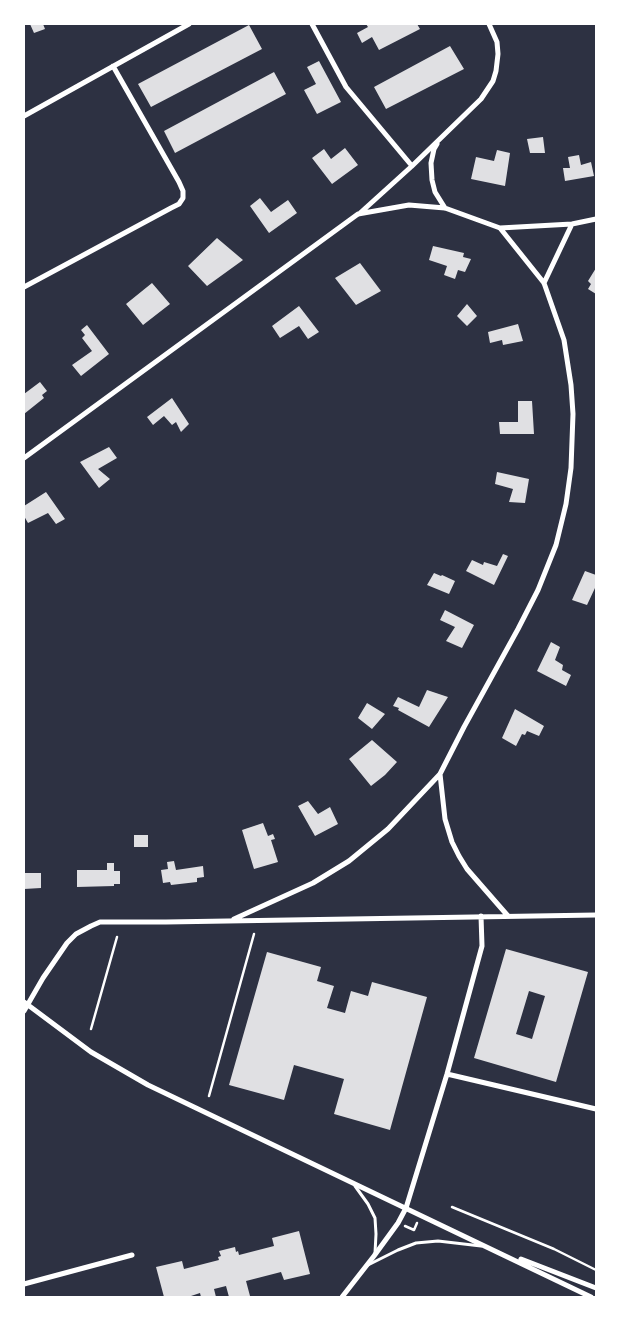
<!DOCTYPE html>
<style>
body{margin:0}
#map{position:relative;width:620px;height:1321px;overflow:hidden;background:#2d3142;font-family:Lato,sans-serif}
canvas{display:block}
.frame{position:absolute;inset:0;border:25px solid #fff;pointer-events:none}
</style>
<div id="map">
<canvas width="620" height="1321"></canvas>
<div class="frame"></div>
</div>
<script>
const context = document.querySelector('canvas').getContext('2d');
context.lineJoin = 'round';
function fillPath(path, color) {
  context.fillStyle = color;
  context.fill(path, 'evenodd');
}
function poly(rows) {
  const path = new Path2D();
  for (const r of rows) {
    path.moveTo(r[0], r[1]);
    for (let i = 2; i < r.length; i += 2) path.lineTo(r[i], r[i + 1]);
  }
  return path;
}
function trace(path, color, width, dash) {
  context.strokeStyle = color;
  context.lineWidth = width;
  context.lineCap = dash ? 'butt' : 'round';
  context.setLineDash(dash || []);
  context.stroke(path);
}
const building = poly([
 [30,24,43,24,45,29,34,33],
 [366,24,417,24,420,29,379,50,372,37,362,43,357,33,368,27],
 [249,25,262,49,151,107,138,84],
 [450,46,464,69,386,109,374,87],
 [319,61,341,102,317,114,304,90,316,84,307,67],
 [274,72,286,94,175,153,164,131],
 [543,137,545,153,530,153,527,139],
 [345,148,358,165,332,184,312,158,324,149,331,159],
 [497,150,510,153,505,186,471,179,476,157,494,161],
 [579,155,581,165,591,162,594,176,565,181,563,168,570,168,568,157],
 [260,198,271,212,288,200,297,213,269,233,250,206],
 [217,238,243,260,207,286,188,266],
 [433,246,464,253,463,257,471,259,465,272,458,270,455,279,444,275,447,266,429,260],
 [360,263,381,291,356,305,335,278],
 [596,268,596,294,588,289,591,284,588,281],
 [152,283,170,304,143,325,126,304],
 [467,304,477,316,467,326,457,316],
 [299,306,319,332,308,339,299,326,280,338,272,326],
 [518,324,523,341,503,345,502,340,490,343,488,332],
 [87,325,109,354,81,376,72,365,92,351,82,338,85,335,81,330],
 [40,382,47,391,42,395,44,398,24,414,24,394],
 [172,398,189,424,181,432,176,422,172,425,164,416,153,425,147,417],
 [518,401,532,401,534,434,500,434,499,422,518,422],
 [109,447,117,458,98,469,110,479,99,488,80,462],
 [497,472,529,479,525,503,509,502,513,489,495,484],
 [46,492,65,519,56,524,48,513,28,523,24,516,24,506],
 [503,554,508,556,494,585,466,571,472,560,483,565,484,562,497,566],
 [585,571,596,575,596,589,595,588,587,605,572,600],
 [434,573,441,576,442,575,455,581,449,594,427,585],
 [445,610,474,625,462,648,446,641,455,627,440,620],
 [551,642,560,647,555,660,563,665,562,670,571,675,566,686,537,671],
 [427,690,448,697,429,727,398,710,399,708,393,706,398,697,419,707],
 [367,703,385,714,372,729,358,718],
 [515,709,544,726,539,736,527,731,525,735,522,734,516,746,502,738],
 [372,740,397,762,385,775,371,786,349,759],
 [308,801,318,814,330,807,338,824,315,836,298,806],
 [263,823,268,836,273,834,275,839,271,840,278,862,254,869,242,830],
 [134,835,148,835,148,847,134,847],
 [174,861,176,870,203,866,204,877,197,878,197,882,171,885,170,882,163,883,161,870,168,869,167,862],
 [107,863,114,863,114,871,120,871,120,884,114,884,114,886,77,887,77,870,107,870],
 [24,873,41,873,41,888,24,889],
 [506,949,588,972,556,1082,474,1058],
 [529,991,545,996,532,1039,516,1034],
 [267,952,321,967,317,981,334,986,327,1008,345,1013,351,991,368,996,372,982,427,997,390,1130,334,1114,344,1079,294,1065,284,1100,229,1085],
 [299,1231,310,1274,284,1280,281,1272,246,1281,250,1296,243,1297,229,1297,226,1286,214,1289,216,1297,201,1297,200,1293,191,1296,191,1297,164,1297,156,1267,182,1261,184,1269,219,1260,218,1257,221,1256,219,1251,235,1247,236,1252,238,1251,239,1255,274,1246,272,1238]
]);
const path = poly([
 [91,1029,117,937],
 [209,1096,254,934],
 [452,1207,554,1249,596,1270],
 [405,1226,414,1230,417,1223]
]);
const service = poly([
 [355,1186,368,1204,375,1218,376,1234,375,1253],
 [368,1265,398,1250,416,1243,438,1241,481,1246]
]);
const minor = poly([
 [312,24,346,87,412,166],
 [24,116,189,24],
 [437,144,434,149,431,163,432,180,435,192,445,208],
 [359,214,412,166,481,99,493,81,496,71,498,54,497,42,489,24],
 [500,228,572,224,596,219],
 [544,283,572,224],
 [24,287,171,208,179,204,183,198,183,191,179,182,113,66],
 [24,458,358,214,409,205,445,208,500,228,544,283,564,340,571,385,573,414,571,468,566,504,556,545,538,590,518,629,464,727,440,774,445,819,452,842,459,856,467,869,508,916],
 [234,919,313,883,349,861,388,829,440,774],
 [24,1002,91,1052,148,1085,591,1297],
 [24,1011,43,978,67,943,76,934,91,926,100,922,166,922,596,915],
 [447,1074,596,1109],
 [521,1259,596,1288],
 [24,1284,132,1255],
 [342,1297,374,1256,398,1223,406,1208,447,1074,482,946,481,916]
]);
fillPath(building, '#e0e0e3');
trace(path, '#fff', 2.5);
trace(service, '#fff', 3);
trace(minor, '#fff', 5);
</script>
